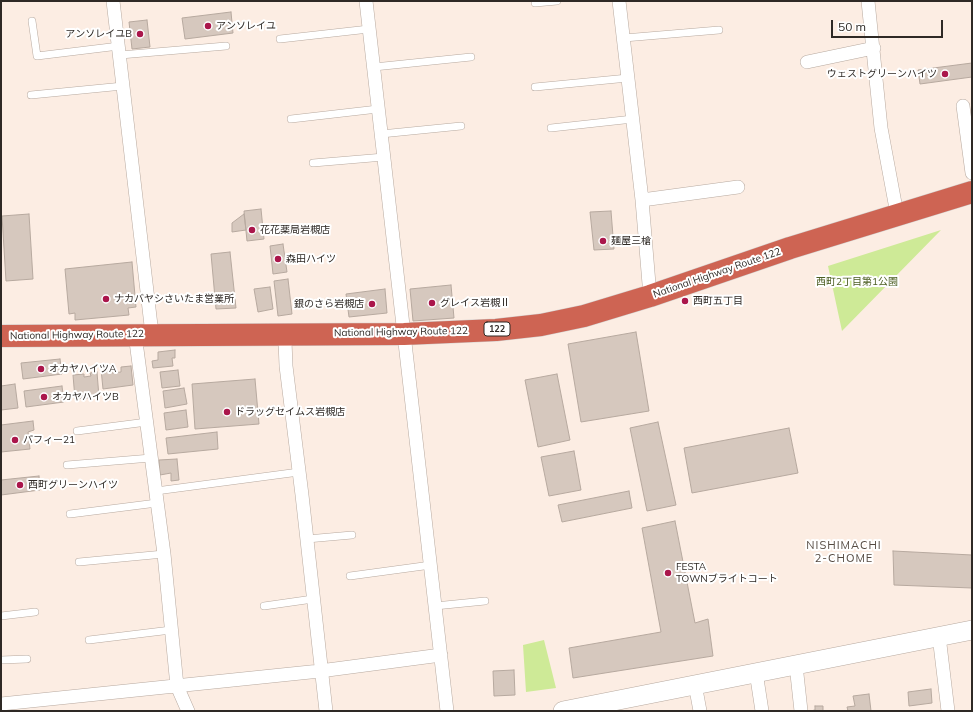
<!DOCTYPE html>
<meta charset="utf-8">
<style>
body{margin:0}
#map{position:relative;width:973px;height:712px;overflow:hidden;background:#fcede3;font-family:Mulish,sans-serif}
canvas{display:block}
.frame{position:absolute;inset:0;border:2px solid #2e2925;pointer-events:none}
.scale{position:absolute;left:831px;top:20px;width:112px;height:18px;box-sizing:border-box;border:2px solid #2e2925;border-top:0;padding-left:5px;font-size:12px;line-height:14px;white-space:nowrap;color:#2e2925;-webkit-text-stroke:3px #fff;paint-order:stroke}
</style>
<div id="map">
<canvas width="973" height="712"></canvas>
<div class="frame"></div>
<div class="scale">50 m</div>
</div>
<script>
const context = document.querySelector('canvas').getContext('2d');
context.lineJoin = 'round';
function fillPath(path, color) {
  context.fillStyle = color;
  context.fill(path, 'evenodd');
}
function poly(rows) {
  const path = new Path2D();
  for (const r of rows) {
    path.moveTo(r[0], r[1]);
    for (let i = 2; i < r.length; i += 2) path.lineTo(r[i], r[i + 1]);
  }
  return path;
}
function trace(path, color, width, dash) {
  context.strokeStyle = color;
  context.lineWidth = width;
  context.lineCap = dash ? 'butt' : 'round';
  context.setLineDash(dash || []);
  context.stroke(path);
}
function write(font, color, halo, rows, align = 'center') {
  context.font = font + ' Mulish,"Noto Sans JP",sans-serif';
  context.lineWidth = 4;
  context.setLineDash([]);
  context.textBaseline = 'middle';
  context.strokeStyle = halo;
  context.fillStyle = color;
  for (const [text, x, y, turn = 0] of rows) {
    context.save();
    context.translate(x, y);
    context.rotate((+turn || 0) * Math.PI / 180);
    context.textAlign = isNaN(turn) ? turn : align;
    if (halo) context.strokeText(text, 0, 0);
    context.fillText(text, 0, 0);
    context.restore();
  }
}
const green = poly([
 [941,230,842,331,828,266],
 [544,640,556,688,526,692,523,645]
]);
const building = poly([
 [231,12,233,33,185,39,182,18,231,12],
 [147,20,150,47,132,49,129,22,147,20],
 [972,63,972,77,920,84,918,70,972,63],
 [261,209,264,239,247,241,244,211,261,209],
 [611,211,614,249,594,250,590,212,611,211],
 [29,214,33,279,6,281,2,216,29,214],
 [244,214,246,230,232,232,232,223,244,214],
 [283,244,287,272,273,274,270,246,283,244],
 [230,252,236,308,216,309,211,254,230,252],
 [132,262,136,307,128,308,129,315,75,320,75,313,69,314,65,269,132,262],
 [288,279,292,314,278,316,274,281,288,279],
 [451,285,454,318,413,321,410,289,451,285],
 [270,287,273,309,258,312,254,289,270,287],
 [385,289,387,313,349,317,346,294,385,289],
 [636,332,649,411,581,422,568,344,636,332],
 [175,350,175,358,172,358,173,366,153,368,152,361,158,360,158,352,175,350],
 [60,359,62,374,23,379,21,363,60,359],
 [131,366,133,385,103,389,101,369,112,368,112,373,121,372,121,367,131,366],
 [178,370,180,386,162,388,160,372,178,370],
 [97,372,99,397,75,399,73,375,84,374,84,377,91,376,90,373,97,372],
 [557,374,570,440,538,447,525,380,557,374],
 [255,379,259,424,195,429,192,384,255,379],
 [15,384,18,408,1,410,1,386,15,384],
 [62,386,64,402,26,407,24,391,62,386],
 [184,388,187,404,165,408,163,391,184,388],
 [186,410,188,427,166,430,164,413,186,410],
 [33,421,34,430,28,432,30,449,1,452,1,425,33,421],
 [658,422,676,505,647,511,630,428,658,422],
 [789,428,798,473,692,493,684,448,789,428],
 [217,432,218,449,168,454,166,438,217,432],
 [574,451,581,490,549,496,541,457,574,451],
 [177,459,179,480,171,481,171,473,160,475,159,460,177,459],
 [39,476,40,490,1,495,1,480,39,476],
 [629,491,632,508,562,522,558,505,629,491],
 [675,521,695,623,708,619,713,656,573,678,569,648,661,632,642,528,675,521],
 [893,551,972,555,972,588,894,585,893,551],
 [514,670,515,695,494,696,493,671,514,670],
 [931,689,932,703,909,706,908,692,931,689],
 [869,694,871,711,848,711,847,707,855,706,853,696,869,694],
 [815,706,823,706,823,711,810,711,815,710,815,706]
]);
const lane = poly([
 [535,3,557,1],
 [32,21,37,56,119,46],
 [624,38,719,30],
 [280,39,369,29],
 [120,55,226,46],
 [374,67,471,57],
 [535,87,628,78],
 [31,95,123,86],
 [291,119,378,109],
 [551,128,633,119],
 [381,134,461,126],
 [313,163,384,157],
 [77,431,147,422],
 [67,465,151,458],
 [156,491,299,472],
 [70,514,157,503],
 [307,539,352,535],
 [79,562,164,554],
 [350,576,431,565],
 [264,606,313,599],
 [435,606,485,601],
 [1,616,35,612],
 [89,640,171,630],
 [1,660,27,659]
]);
const street = poly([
 [113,1,152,334],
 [366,1,447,711],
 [619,1,642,200,650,296],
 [868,1,881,128,897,214],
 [807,62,874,48],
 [963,106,972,173],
 [642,200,738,187],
 [135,334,164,554,177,686,188,711],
 [287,335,285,341,286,366,302,495,326,711],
 [939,636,948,711],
 [796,665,801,711],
 [756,672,762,711],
 [695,684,700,711],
 [1,704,320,671,441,655]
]);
const secondary = poly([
 [563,711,972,630]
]);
const highway = poly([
 [1,336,404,334,496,330,541,325,584,316,650,296,790,248,972,192]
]);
const markers = [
 [208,26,4,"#aa164b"],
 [140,34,4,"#aa164b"],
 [945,74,4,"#aa164b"],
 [252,230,4,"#aa164b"],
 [603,241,4,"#aa164b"],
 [278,259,4,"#aa164b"],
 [106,299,4,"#aa164b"],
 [685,301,4,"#aa164b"],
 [432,303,4,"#aa164b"],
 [372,304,4,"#aa164b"],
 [41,369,4,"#aa164b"],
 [44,397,4,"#aa164b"],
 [227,412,4,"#aa164b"],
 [15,440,4,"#aa164b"],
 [20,485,4,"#aa164b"],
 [668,573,4,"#aa164b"]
];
const shields = [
 [497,329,26]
];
const shieldNames = [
 ["122",497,329]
];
const poiNames = [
 ["アンソレイユ",216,26],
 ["アンソレイユB",132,34,"right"],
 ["ウェストグリーンハイツ",937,74,"right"],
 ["花花薬局岩槻店",260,230],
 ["麺屋三槍",611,241],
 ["森田ハイツ",286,259],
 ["ナカバヤシさいたま営業所",114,299],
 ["西町五丁目",693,301],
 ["グレイス岩槻Ⅱ",440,303],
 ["銀のさら岩槻店",364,304,"right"],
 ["オカヤハイツA",49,369],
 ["オカヤハイツB",52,397],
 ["ドラッグセイムス岩槻店",235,412],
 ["パフィー21",23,440],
 ["西町グリーンハイツ",28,485],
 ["FESTA",676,567],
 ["TOWNブライトコート",676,579]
];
const streetNames = [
 ["National Highway Route 122",717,273,-19],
 ["National Highway Route 122",401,332,-1],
 ["National Highway Route 122",77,335,-1]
];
const parkNames = [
 ["西町2丁目第1公園",857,282]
];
const neighbourhoodNames = [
 ["NISHIMACHI",844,546],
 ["2-CHOME",844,559]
];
fillPath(green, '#ceea97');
fillPath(building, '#d6c8be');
trace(building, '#b7a99f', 1);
trace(lane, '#b7a99f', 8);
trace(street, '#b7a99f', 14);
trace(secondary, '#b7a99f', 20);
trace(highway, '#d1d0cf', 23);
trace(lane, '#fff', 7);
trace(street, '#fff', 13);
trace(secondary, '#fff', 19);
trace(highway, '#ce6453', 22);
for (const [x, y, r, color] of markers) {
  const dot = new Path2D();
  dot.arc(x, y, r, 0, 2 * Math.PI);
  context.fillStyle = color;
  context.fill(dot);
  trace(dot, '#fff', 1.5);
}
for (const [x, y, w] of shields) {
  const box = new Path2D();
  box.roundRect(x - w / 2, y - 7, w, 14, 3);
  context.fillStyle = '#fff';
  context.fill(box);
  trace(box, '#2e2925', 1);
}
write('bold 9px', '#2e2925', null, shieldNames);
write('10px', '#2e2925', '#fff', poiNames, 'left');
write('10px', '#2e2925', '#fff', streetNames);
write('10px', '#4b5d21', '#fff', parkNames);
context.letterSpacing = '1px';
write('11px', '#544940', '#fff', neighbourhoodNames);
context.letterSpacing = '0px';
</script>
